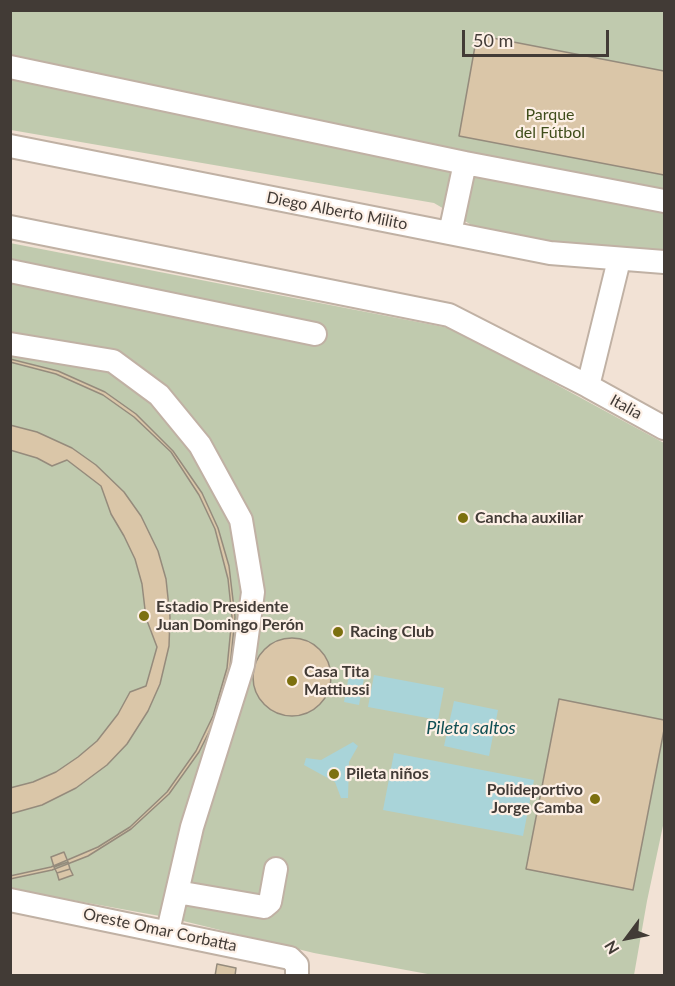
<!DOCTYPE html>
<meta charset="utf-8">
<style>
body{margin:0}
#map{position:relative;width:675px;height:986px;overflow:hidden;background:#f2e2d5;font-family:Lato,sans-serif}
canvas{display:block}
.frame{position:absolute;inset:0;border:12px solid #423b36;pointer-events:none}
.north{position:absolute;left:597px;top:908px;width:60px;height:60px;-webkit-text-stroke:4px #fdf0e6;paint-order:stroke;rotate:238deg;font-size:16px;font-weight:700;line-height:24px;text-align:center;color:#423b36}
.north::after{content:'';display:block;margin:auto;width:21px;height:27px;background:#423b36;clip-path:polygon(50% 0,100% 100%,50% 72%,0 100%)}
.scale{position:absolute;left:462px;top:30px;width:147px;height:27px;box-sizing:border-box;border:3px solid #423b36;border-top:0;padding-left:8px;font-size:18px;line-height:21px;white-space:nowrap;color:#423b36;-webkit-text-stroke:4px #fdf0e6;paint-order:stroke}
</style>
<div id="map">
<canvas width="675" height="986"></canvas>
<div class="frame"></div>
<div class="north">N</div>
<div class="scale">50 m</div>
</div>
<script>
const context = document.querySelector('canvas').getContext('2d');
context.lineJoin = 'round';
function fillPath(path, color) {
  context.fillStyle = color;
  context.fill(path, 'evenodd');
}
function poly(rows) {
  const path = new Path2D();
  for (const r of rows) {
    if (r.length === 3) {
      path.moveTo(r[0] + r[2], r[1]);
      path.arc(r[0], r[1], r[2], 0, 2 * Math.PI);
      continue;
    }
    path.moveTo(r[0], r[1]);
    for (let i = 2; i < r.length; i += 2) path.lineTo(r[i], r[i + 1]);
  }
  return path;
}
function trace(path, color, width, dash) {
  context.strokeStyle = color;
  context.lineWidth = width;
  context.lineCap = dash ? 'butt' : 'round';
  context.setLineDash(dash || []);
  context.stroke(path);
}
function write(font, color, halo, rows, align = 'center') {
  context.font = font + ' Lato,sans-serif';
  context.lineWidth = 4.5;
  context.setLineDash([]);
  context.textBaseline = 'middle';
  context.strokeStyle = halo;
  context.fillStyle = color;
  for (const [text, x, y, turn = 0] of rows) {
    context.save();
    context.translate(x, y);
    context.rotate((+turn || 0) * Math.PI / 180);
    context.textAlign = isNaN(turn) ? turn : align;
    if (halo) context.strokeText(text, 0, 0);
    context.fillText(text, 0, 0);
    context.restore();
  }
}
const green = poly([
 [10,11,664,11,664,254,565,245,475,227,434,203,11,130],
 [10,243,454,329,664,443,664,821,647,901,634,975,433,975,314,953,171,918,11,889]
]);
const water = poly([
 [350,670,365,673,359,705,344,702],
 [374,675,444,688,438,720,368,707],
 [454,701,498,710,489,756,444,746],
 [353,742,358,746,349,762,348,798,341,798,335,782,304,765,306,758,321,760],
 [394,753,534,780,523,836,383,810]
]);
const building = poly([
 [477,35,664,71,664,175,459,136,477,35],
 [10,359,58,371,105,392,136,414,173,451,202,493,218,528,229,566,235,617,230,668,216,718,199,752,169,794,131,829,88,856,52,870,10,879,10,814,42,805,76,788,107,765,127,744,148,711,160,684,169,646,170,617,166,579,158,551,141,516,124,492,96,465,72,448,37,432,10,425,10,359],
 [10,362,56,374,103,395,134,417,171,452,199,495,215,529,228,579,232,617,227,668,213,716,196,751,167,792,130,827,98,847,51,867,10,876,10,788,33,782,56,772,78,757,97,741,118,714,130,692,146,686,157,647,146,618,142,584,135,559,124,536,111,514,101,486,67,460,52,466,37,458,10,450,10,362],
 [292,677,39],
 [559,699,664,720,664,730,633,890,526,869,559,699],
 [64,852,68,862,54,867,51,857,64,852],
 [68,862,70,869,57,873,54,867,68,862],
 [70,869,73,875,59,880,57,873,70,869],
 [217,964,236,968,235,976,215,976,217,964]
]);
const minor = poly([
 [10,67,465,163],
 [10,146,550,253,664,262],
 [10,227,449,315,588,386,664,428],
 [450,233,465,163,664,201],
 [10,271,315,334],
 [10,344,113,361,159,395,200,445,241,520,253,592,243,665,192,827,168,931],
 [588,386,619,260],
 [177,892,264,907,270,902,276,869],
 [10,900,290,958,297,965,297,976]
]);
const markers = [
 [463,518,6,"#7c700f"],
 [144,616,6,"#7c700f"],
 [338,632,6,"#7c700f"],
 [292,681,6,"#7c700f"],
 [334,774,6,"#7c700f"],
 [595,799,6,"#7c700f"]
];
const parkNames = [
 ["Parque",550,115],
 ["del Fútbol",550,133]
];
const streetNames = [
 ["Diego Alberto Milito",337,211,11],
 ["Italia",626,407,29],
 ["Oreste Omar Corbatta",160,930,12]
];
const poiNames = [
 ["Cancha auxiliar",475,518],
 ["Estadio Presidente",156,607],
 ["Juan Domingo Perón",156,625],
 ["Racing Club",350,632],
 ["Casa Tita",304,672],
 ["Mattiussi",304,690],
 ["Pileta niños",346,774],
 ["Polideportivo",583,790,"right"],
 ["Jorge Camba",583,808,"right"]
];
const waterNames = [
 ["Pileta saltos",471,728]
];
fillPath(green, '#c0caae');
fillPath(water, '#a9d4d9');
fillPath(building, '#dac6a8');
trace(building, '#958b7c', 1.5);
trace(minor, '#c0b1a4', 26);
trace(minor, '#fff', 22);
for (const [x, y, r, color] of markers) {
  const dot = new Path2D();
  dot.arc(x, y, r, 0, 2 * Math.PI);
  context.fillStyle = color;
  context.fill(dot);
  trace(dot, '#fdf0e6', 2);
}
write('16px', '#3f4d1b', '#fdf0e6', parkNames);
write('16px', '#423b36', '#fdf0e6', streetNames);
write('bold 16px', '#423b36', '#fdf0e6', poiNames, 'left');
write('italic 18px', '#104f54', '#fdf0e6', waterNames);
</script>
